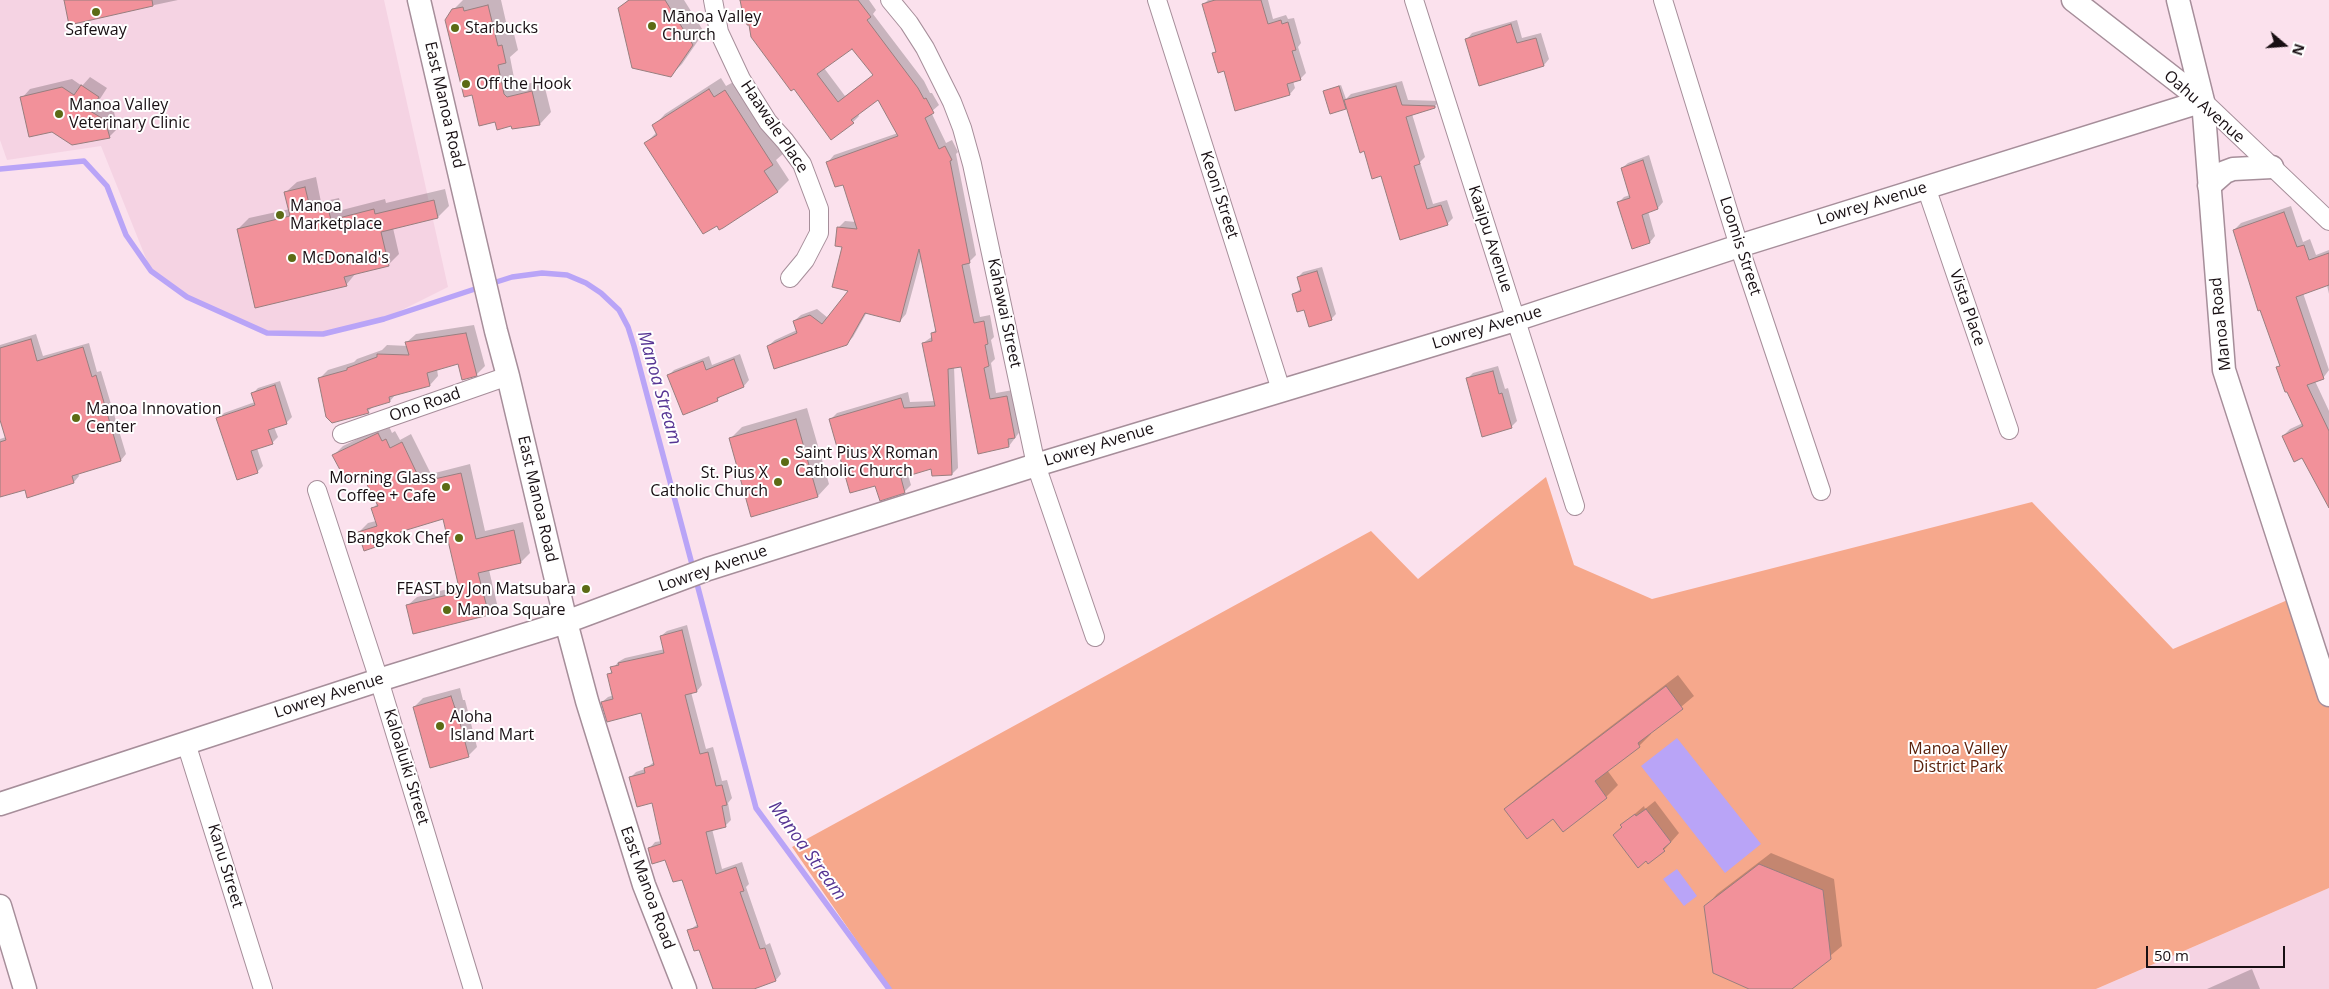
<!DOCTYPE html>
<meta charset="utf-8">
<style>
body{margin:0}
#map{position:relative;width:2329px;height:989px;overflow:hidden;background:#fbe1ed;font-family:"Open Sans",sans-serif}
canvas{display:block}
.north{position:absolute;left:2259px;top:20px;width:50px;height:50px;-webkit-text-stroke:4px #fff;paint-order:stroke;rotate:108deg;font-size:14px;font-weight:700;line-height:20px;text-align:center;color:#180f13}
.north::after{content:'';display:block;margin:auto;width:18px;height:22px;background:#180f13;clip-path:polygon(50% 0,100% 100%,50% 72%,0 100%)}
.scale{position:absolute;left:2146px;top:946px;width:139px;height:22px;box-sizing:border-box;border:2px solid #180f13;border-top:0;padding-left:6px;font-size:15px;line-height:18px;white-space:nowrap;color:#180f13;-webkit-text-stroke:4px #fff;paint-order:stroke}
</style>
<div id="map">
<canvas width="2329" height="989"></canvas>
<div class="north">N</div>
<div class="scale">50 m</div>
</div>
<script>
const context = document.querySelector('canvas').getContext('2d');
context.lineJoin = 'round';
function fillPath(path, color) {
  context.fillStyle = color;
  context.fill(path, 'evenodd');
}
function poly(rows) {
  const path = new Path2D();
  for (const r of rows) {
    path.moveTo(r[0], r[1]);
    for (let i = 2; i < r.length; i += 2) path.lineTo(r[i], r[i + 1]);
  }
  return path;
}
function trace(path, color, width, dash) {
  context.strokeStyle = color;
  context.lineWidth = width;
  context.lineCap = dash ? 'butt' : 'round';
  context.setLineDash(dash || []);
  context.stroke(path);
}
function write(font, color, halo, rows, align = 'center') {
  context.font = font + ' "Open Sans",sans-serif';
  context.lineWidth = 4;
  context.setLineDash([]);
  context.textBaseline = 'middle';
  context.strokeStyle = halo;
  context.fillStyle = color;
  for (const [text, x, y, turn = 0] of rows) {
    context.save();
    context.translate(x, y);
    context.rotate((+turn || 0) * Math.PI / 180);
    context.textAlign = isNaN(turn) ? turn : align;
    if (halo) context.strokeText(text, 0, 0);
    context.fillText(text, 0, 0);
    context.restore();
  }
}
const built = poly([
 [0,0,384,0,448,287,384,319,323,334,267,333,187,297,151,271,101,146,7,160,0,140],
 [2329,888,2329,989,2096,989]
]);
const green = poly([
 [1546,477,1574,565,1652,599,2032,502,2173,649,2297,596,2329,695,2329,888,2096,989,890,989,792,847,1371,531,1418,579]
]);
const water = poly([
 [1677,738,1761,844,1725,873,1641,766],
 [1677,869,1697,896,1684,906,1663,879]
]);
const shadow = poly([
 [65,0,178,0,70,23],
 [463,0,501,0,509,35,514,34,518,50,510,57,515,83,519,86,543,80,551,112,540,124,513,128,453,10],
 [628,0,684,0,704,32,682,64,670,76,620,8],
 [740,0,869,0,876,10,873,14,924,81,930,93,932,93,939,105,931,112,946,143,952,140,958,152,956,154,976,255,969,262,980,317,990,315,994,337,991,340,995,359,991,363,996,393,1013,390,1021,430,1009,446,962,366,954,367,958,468,952,474,933,468,908,475,911,485,904,492,876,484,830,420,837,413,908,392,910,402,935,401,923,343,933,336,932,333,937,329,922,255,906,314,900,321,867,312,853,337,846,344,768,346,775,340,797,330,794,321,801,315,817,309,828,318,850,290,844,246,838,228,845,221,856,222,843,183,828,162,834,155,898,133,879,98,858,114,859,116,853,122,750,23],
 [852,47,874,75,845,96,824,68],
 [1208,0,1268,0,1273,19,1286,15,1288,19,1294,18,1301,43,1298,47,1306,73,1300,79,1293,81,1295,88,1290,94,1235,109,1224,70,1214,53,1217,50,1203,5],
 [1517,20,1522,38,1541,33,1549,59,1544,65,1480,84,1467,39,1472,33],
 [90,77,107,88,98,102,114,112,118,128,109,137,52,131,22,98,30,89,72,79,82,86],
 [721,78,726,86,737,80,784,153,776,160,789,180,777,192,646,143,657,132,654,126,665,114],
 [1402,81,1408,100,1440,101,1434,107,1412,114,1425,157,1420,162,1433,204,1447,200,1453,218,1447,224,1400,238,1382,174,1347,106,1345,108,1325,92,1341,85,1346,99,1351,94],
 [1649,155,1663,202,1658,208,1648,211,1655,236,1650,242,1633,247,1619,202,1624,197,1630,195,1622,168,1628,163],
 [316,177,321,202,339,198,342,210,385,199,386,203,445,189,449,206,438,217,393,228,399,254,388,265,356,273,346,285,238,229,249,218,290,209,286,192,297,182],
 [2291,206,2303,242,2310,239,2316,255,2329,250,2329,294,2327,285,2303,293,2329,370,2323,378,2315,381,2329,411,2329,504,2303,456,2283,436,2290,429,2303,423,2278,368,2281,364,2234,230,2241,223],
 [1322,267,1336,314,1331,319,1305,308,1293,294,1302,288,1298,277,1303,272],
 [474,325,485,366,476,375,459,363,437,369,438,376,430,385,396,394,390,401,373,407,368,411,319,379,328,370,354,362,357,359,382,350,387,345,408,346,407,342,416,334],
 [36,334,43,356,89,343,97,372,101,371,126,454,121,460,78,473,79,476,74,482,25,488,0,496,0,439,6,437,0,419,0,345],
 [740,354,749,380,744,386,723,394,717,400,669,375,674,370,709,356,712,365],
 [1498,366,1505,389,1508,388,1517,421,1511,427,1467,379,1473,373],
 [280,381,292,417,286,423,274,427,278,437,272,443,257,448,263,466,257,472,218,419,224,413,255,402,252,394,258,388],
 [807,408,829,484,818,496,730,439,742,427],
 [388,424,392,433,395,431,400,440,411,434,431,474,470,464,485,531,523,522,530,553,521,562,489,570,497,604,488,614,407,606,417,597,459,586,444,518,407,529,401,535,391,538,387,542,359,532,368,523,376,521,373,508,378,503,362,472,334,455,343,446],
 [687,625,702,685,697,691,691,692,706,749,713,747,722,781,727,780,732,798,728,803,731,820,725,826,712,829,722,869,742,862,749,884,746,887,766,945,770,943,781,974,776,980,748,989,726,989,688,931,698,924,682,879,666,859,650,848,655,842,662,841,653,802,631,777,636,772,645,769,654,762,642,711,602,702,608,697,614,695,609,675,618,662,625,658,665,649,661,636,667,631],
 [1678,675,1694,696,1650,733,1651,734,1639,746,1607,770,1618,785,1606,797,1563,830,1553,818,1506,809,1517,798],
 [460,688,463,700,465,700,477,747,468,756,414,707,423,698],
 [1655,801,1679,833,1664,850,1622,825,1644,806,1645,809],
 [1771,853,1834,879,1842,946,1790,989,1752,989,1706,906,1717,894],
 [2252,969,2260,989,2207,989]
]);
const stream = poly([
 [0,169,84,161,107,186,126,235,151,271,187,297,267,333,323,334,384,319,481,287],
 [490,284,512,277,542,273,567,275,586,283,601,293,619,310,628,327,634,346,693,568],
 [696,580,756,808,889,989]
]);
const building = poly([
 [64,0,152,0,153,6,69,25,64,0],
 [629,0,665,0,693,45,671,77,632,68,618,8,629,0],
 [740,0,858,0,871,17,867,20,918,88,924,99,926,98,934,113,925,118,939,149,945,146,952,160,950,161,970,263,962,265,974,323,984,321,988,344,985,345,989,366,984,368,990,399,1007,396,1015,438,1008,439,1009,447,978,454,961,367,948,369,952,475,932,476,931,469,901,478,905,493,880,501,875,486,850,493,829,419,901,398,904,408,935,406,922,343,932,341,931,333,936,332,919,249,900,322,865,313,847,345,774,369,767,346,797,333,793,321,810,315,822,324,848,291,832,287,842,247,835,246,837,227,857,229,843,185,835,187,826,162,898,136,878,100,851,120,854,123,831,140,794,89,791,91,751,37,749,25,747,25,746,20,744,20,740,0],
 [852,49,873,75,838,102,817,74,852,49],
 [1215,0,1261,0,1268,24,1281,20,1282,24,1288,22,1296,50,1292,51,1301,80,1287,84,1290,95,1235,111,1224,71,1218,73,1212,53,1216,52,1202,4,1215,0],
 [488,5,498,46,502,45,506,63,498,65,504,94,507,97,532,91,540,125,512,129,511,126,497,130,495,122,479,126,472,95,464,97,445,20,452,9,463,7,464,11,488,5],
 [1511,24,1517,43,1536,38,1544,66,1479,86,1465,39,1511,24],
 [81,85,99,97,90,111,105,120,110,138,72,145,52,132,29,137,20,97,62,87,74,95,81,85],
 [1339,86,1346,109,1330,114,1323,91,1339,86],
 [1396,86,1402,105,1435,106,1435,108,1406,117,1420,164,1414,166,1427,209,1441,205,1448,225,1400,240,1381,176,1372,179,1364,151,1360,153,1344,100,1396,86],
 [709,89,714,97,725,90,773,165,764,171,778,192,723,228,719,230,717,226,703,234,644,143,657,135,652,125,709,89],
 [1643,160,1658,209,1642,215,1650,243,1632,249,1617,202,1630,198,1621,168,1643,160],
 [305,187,311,212,328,208,331,220,374,209,375,214,434,200,438,218,381,232,389,266,344,277,347,286,255,308,237,229,290,216,284,192,305,187],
 [2284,212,2297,247,2304,245,2309,260,2329,253,2329,285,2296,297,2324,379,2307,385,2329,431,2329,508,2302,458,2294,462,2282,436,2303,426,2287,392,2285,392,2276,367,2280,366,2260,310,2258,311,2233,230,2284,212],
 [1317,271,1332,320,1309,327,1304,310,1297,312,1292,294,1301,291,1297,277,1317,271],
 [466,333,477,376,462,380,458,364,427,373,430,386,389,397,390,402,367,409,369,413,332,423,326,417,318,378,347,370,347,368,377,357,377,354,409,355,405,342,466,333],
 [31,339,37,361,83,347,92,377,96,375,121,461,72,476,74,483,27,498,25,490,0,497,0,442,6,440,0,420,0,348,31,339],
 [734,359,744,387,717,398,718,401,683,415,667,375,703,361,706,370,734,359],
 [1493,371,1499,394,1502,393,1512,428,1482,437,1466,378,1493,371],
 [275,385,287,424,268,430,273,444,251,451,258,473,237,480,216,418,255,405,251,393,275,385],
 [796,419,818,497,751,517,729,438,796,419],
 [378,433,382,441,386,439,390,448,402,442,421,482,461,473,476,539,514,530,521,563,478,573,489,615,413,634,406,605,460,592,443,519,400,532,402,536,387,541,387,543,364,551,358,532,377,526,371,508,378,506,361,473,346,481,332,455,378,433],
 [682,630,697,692,685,695,700,754,708,752,716,786,722,785,727,805,722,806,726,827,706,832,716,874,736,867,744,891,740,892,760,949,765,948,776,981,754,989,713,989,699,950,694,951,687,930,698,927,682,880,673,882,665,860,652,864,648,848,661,844,652,803,637,807,629,777,645,773,644,768,654,765,641,713,607,722,601,702,613,699,607,674,612,673,610,667,619,665,618,663,664,653,660,636,682,630],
 [1666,686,1683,709,1638,743,1640,747,1595,781,1607,798,1563,832,1553,819,1527,839,1504,809,1666,686],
 [451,696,455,708,456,708,469,757,430,768,413,707,451,696],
 [1646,809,1671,842,1663,849,1665,851,1648,864,1646,861,1638,868,1613,835,1622,827,1620,825,1635,814,1636,816,1646,809],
 [1759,864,1823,890,1831,959,1792,989,1749,989,1713,973,1704,906,1759,864]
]);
const minor = poly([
 [713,0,719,32,741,79,768,122,785,141,802,164,819,209,819,233,805,260,790,278],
 [890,0,909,23,925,48,952,102,962,128,972,164,1036,465,1095,637],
 [1157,0,1281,390],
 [1414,0,1575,506],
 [1663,0,1739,246,1821,491],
 [2203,101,2329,221],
 [1926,187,2009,430],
 [342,434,508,376],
 [317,490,379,680,473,989],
 [186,743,263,989]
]);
const tertiary = poly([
 [419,0,496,331,508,376,566,622,587,701,644,885,685,989],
 [2073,0,2203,101],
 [2178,0,2203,101,2224,370,2329,695],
 [2209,186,2225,172,2233,169,2272,167],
 [0,804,379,680,566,622,708,569,1036,465,1515,320,1739,246,2203,101],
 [0,906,25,989]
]);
const markers = [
 [96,12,5,"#5c6b15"],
 [652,26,5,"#5c6b15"],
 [455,28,5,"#5c6b15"],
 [466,84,5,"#5c6b15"],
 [59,114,5,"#5c6b15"],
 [280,215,5,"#5c6b15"],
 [292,258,5,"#5c6b15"],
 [76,418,5,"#5c6b15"],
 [785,462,5,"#5c6b15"],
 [778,482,5,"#5c6b15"],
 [446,487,5,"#5c6b15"],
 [459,538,5,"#5c6b15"],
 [586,589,5,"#5c6b15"],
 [447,610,5,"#5c6b15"],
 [440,726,5,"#5c6b15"]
];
const poiNames = [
 ["Mānoa Valley",662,17],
 ["Church",662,35],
 ["Starbucks",465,28],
 ["Safeway",96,30,"center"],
 ["Off the Hook",476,84],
 ["Manoa Valley",69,105],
 ["Veterinary Clinic",69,123],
 ["Manoa",290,206],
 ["Marketplace",290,224],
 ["McDonald's",302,258],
 ["Manoa Innovation",86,409],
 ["Center",86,427],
 ["Saint Pius X Roman",795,453],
 ["Catholic Church",795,471],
 ["St. Pius X",768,473,"right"],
 ["Catholic Church",768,491,"right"],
 ["Morning Glass",436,478,"right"],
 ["Coffee + Cafe",436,496,"right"],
 ["Bangkok Chef",449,538,"right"],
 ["FEAST by Jon Matsubara",576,589,"right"],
 ["Manoa Square",457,610],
 ["Aloha",450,717],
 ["Island Mart",450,735]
];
const streetNames = [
 ["East Manoa Road",444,105,77],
 ["Oahu Avenue",2204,107,41],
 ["Haawale Place",774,127,56],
 ["Keoni Street",1219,195,72],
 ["Lowrey Avenue",1872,204,-17],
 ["Kaaipu Avenue",1490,239,72],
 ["Loomis Street",1740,246,72],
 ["Vista Place",1967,308,71],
 ["Kahawai Street",1004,313,78],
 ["Manoa Road",2221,324,-96],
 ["Lowrey Avenue",1487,328,-17],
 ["Ono Road",425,405,-19],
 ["Lowrey Avenue",1099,445,-17],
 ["East Manoa Road",537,499,77],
 ["Lowrey Avenue",713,569,-19],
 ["Lowrey Avenue",329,696,-18],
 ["Kaloaluiki Street",406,767,73],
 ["Kanu Street",225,866,73],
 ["East Manoa Road",647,888,70]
];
const parkNames = [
 ["Manoa Valley",1958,749],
 ["District Park",1958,767]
];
const waterNames = [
 ["Manoa Stream",659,388,74],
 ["Manoa Stream",807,851,54]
];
fillPath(built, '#f5d3e3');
fillPath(green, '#f6a88c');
fillPath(water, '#b9a4f7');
fillPath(shadow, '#0003');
trace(stream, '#b9a4f7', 5.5);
fillPath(building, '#f2919a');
trace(building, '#987e7f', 1);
trace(minor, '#a68e9a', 20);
trace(tertiary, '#a68e9a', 25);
trace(minor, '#fff', 18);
trace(tertiary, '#fff', 22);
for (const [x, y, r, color] of markers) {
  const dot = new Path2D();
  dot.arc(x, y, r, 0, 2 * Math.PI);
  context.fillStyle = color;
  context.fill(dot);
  trace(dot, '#fff', 2);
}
write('16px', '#180f13', '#fff', poiNames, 'left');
write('16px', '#180f13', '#fff', streetNames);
write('16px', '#59210b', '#fff', parkNames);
write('italic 18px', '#573694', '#fff', waterNames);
</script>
